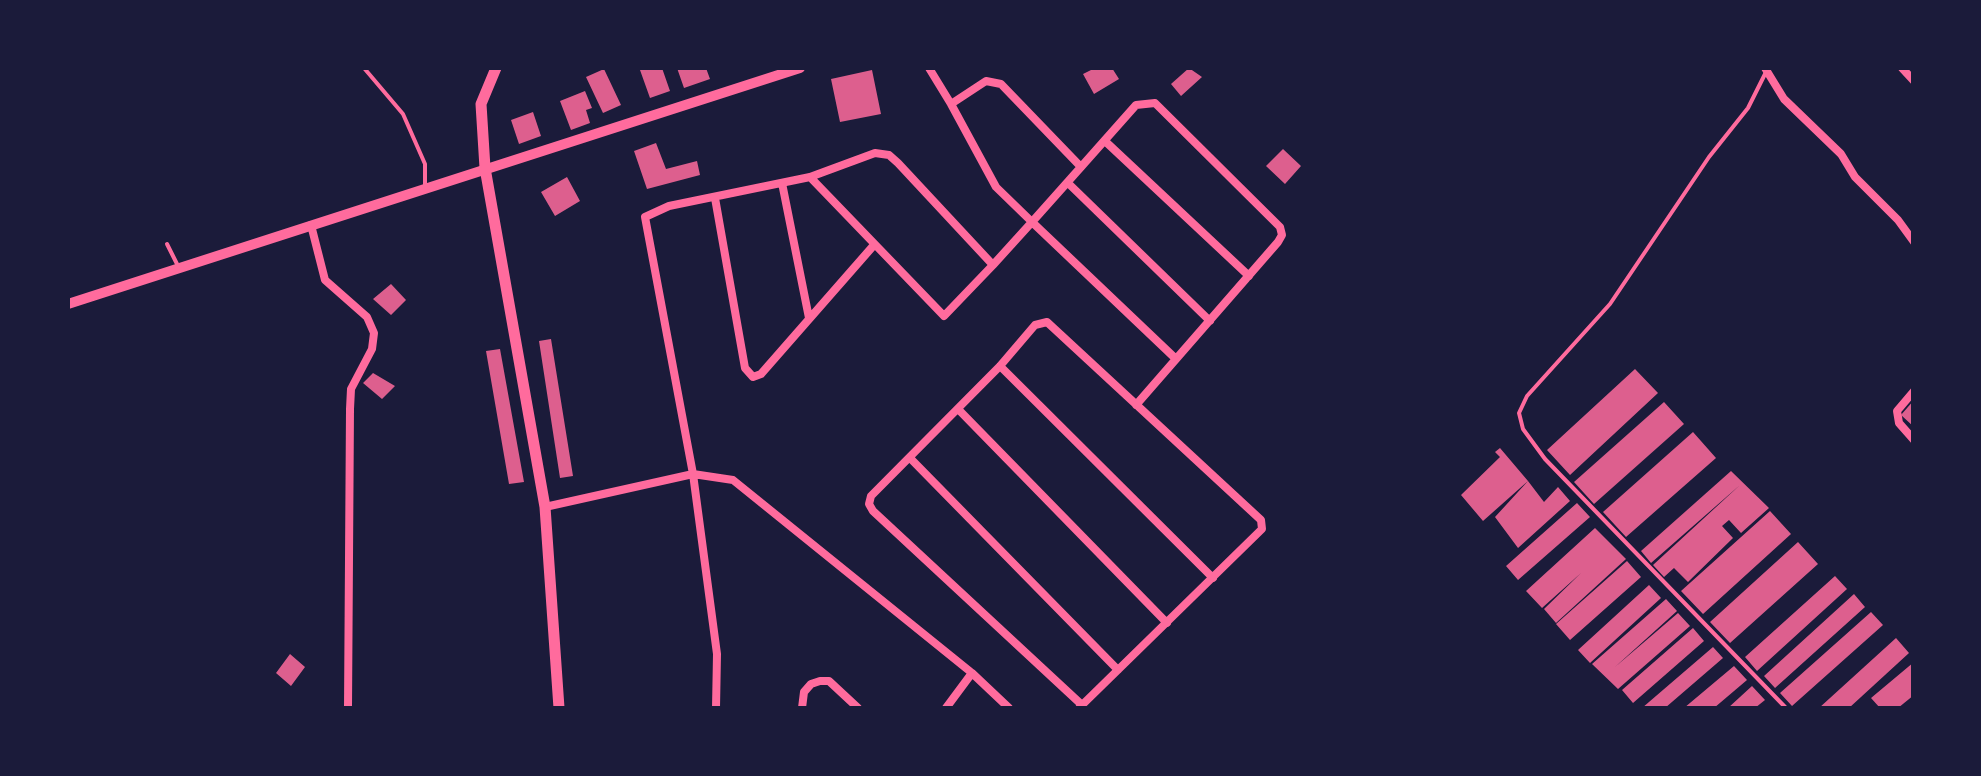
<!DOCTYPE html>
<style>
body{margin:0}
#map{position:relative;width:1981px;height:776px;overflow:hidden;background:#1b1b3a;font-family:Raleway,sans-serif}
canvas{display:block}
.frame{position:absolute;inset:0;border:70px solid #1b1b3a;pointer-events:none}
</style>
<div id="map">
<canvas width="1981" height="776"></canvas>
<div class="frame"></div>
</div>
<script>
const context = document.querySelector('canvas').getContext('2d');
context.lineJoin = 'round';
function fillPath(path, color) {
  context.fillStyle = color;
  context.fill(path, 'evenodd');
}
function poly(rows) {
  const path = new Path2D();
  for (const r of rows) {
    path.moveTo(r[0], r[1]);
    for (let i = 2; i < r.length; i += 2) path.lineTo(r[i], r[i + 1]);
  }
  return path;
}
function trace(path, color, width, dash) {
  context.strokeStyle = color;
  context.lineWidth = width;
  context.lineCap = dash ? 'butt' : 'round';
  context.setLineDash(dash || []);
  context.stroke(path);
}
const building = poly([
 [647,68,662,68,670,91,650,98,640,70],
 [677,68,706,68,710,79,684,88],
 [1095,68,1112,68,1119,79,1094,94,1083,74],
 [1189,68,1202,77,1181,96,1171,84],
 [604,69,621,105,603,113,586,77],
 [872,70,881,114,840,122,831,79],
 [585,91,592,108,586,110,590,123,571,130,560,101],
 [533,112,541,136,519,144,511,120],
 [656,143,666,169,697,161,700,175,647,189,634,151],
 [1283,149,1301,166,1285,184,1266,166],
 [567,177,580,201,555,216,541,192],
 [391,284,406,300,391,315,373,299],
 [551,339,573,476,560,478,539,341],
 [500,349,524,482,509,484,486,351],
 [1635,369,1658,393,1570,475,1547,450],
 [373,373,395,386,382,399,363,383],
 [1914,400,1914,427,1901,415],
 [1664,402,1684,424,1594,504,1574,482],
 [1693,432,1716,458,1626,537,1603,512],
 [1500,448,1528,481,1483,521,1461,495,1500,457,1495,452],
 [1731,471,1769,508,1741,533,1729,520,1722,526,1733,538,1688,582,1674,568,1664,577,1653,565,1740,485,1651,563,1641,551],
 [1528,481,1544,502,1558,487,1570,501,1518,548,1495,517],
 [1577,503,1590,517,1518,580,1506,566],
 [1770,511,1791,534,1703,614,1681,591],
 [1595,528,1626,559,1556,623,1544,609,1581,573,1542,608,1526,591],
 [1798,542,1818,564,1730,643,1710,622],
 [1627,561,1641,577,1570,640,1556,624],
 [1835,576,1847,589,1757,671,1745,657],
 [1649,585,1661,598,1590,663,1578,650],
 [1854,594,1865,607,1775,688,1764,676],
 [1666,599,1677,611,1615,667,1678,613,1690,626,1618,689,1592,664],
 [1871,612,1883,625,1792,706,1780,693],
 [1693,628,1704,641,1633,703,1622,690],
 [1896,638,1909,653,1849,708,1819,708],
 [1713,647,1723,658,1665,708,1642,708],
 [290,654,305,667,291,686,276,673],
 [1914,662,1914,695,1898,708,1880,708,1871,698],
 [1734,666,1747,680,1714,708,1684,708],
 [1752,686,1765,700,1755,708,1728,708]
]);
const service = poly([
 [364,68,403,114,425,164,425,186],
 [1766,72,1748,108,1709,157,1610,304,1527,396,1519,413,1523,429,1545,459,1786,708],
 [167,244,177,264]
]);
const minor = poly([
 [929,68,951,104,986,81,1001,84,1081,167,1136,105,1155,103,1280,227,1282,235,1278,242,1136,405],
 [1765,68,1784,99,1841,154,1855,177,1898,220,1914,242],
 [1902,68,1914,81],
 [951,104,996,187,1032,222,1081,167],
 [1106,142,1249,276],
 [782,183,809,318],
 [1068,183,1210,321],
 [715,198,745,368,753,377,761,374,874,245],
 [311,225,325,280,367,317,374,333,372,349,351,389,350,409,348,708],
 [993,265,1032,222,1176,359],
 [1000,366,1213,578],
 [1914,391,1897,411,1899,423,1914,440],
 [958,409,1167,623],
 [910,458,1118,670],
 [545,507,693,474,733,480,972,673,1009,708],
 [716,708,717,654,693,474,645,217,669,206,810,177,875,153,889,155,898,163,993,265,944,316,810,177],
 [802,708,804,692,811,684,820,681,829,681,858,708],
 [946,708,972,673],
 [1079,708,1262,529,1261,520,1047,322,1035,325,1000,366,871,496,869,504,873,511,1082,705]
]);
const secondary = poly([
 [68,304,800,68]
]);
const primary = poly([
 [496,68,481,104,485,168,545,507,559,708]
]);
fillPath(building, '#dd5f8e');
trace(service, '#ff6b9d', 4);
trace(minor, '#ff6b9d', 8);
trace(secondary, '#ff6b9d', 10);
trace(primary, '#ff6b9d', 11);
</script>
